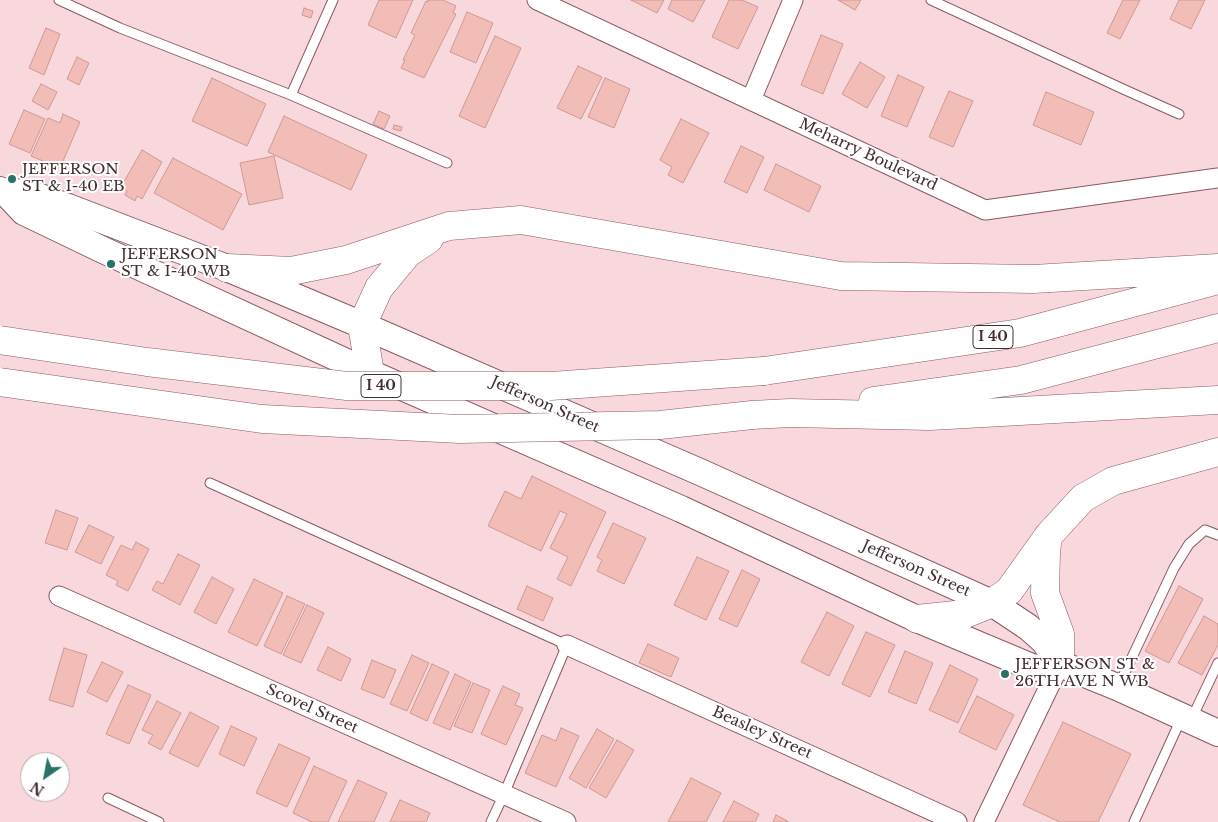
<!DOCTYPE html>
<style>
body{margin:0}
#map{position:relative;width:1218px;height:822px;overflow:hidden;background:#f8d7dd;font-family:"Libre Baskerville",serif}
canvas{display:block}
.north{position:absolute;left:20px;top:752px;width:50px;height:50px;box-sizing:border-box;background:#fff;border:1px solid #b4abad;border-radius:50%;rotate:213deg;font-size:14px;font-weight:700;line-height:20px;text-align:center;color:#432e32}
.north::after{content:'';display:block;margin:auto;width:18px;height:22px;background:#297169;clip-path:polygon(50% 0,100% 100%,50% 72%,0 100%)}
</style>
<div id="map">
<canvas width="1218" height="822"></canvas>
<div class="north">N</div>
</div>
<script>
const context = document.querySelector('canvas').getContext('2d');
context.lineJoin = 'round';
function fillPath(path, color) {
  context.fillStyle = color;
  context.fill(path, 'evenodd');
}
function poly(rows) {
  const path = new Path2D();
  for (const r of rows) {
    path.moveTo(r[0], r[1]);
    for (let i = 2; i < r.length; i += 2) path.lineTo(r[i], r[i + 1]);
  }
  return path;
}
function trace(path, color, width, dash) {
  context.strokeStyle = color;
  context.lineWidth = width;
  context.lineCap = dash ? 'butt' : 'round';
  context.setLineDash(dash || []);
  context.stroke(path);
}
function write(font, color, halo, rows, align = 'center') {
  context.font = font + ' "Libre Baskerville",serif';
  context.lineWidth = 4;
  context.setLineDash([]);
  context.textBaseline = 'middle';
  context.strokeStyle = halo;
  context.fillStyle = color;
  for (const [text, x, y, turn = 0] of rows) {
    context.save();
    context.translate(x, y);
    context.rotate((+turn || 0) * Math.PI / 180);
    context.textAlign = isNaN(turn) ? turn : align;
    if (halo) context.strokeText(text, 0, 0);
    context.fillText(text, 0, 0);
    context.restore();
  }
}
const building = poly([
 [379,0,413,0,396,38,368,25,379,0],
 [428,0,443,0,456,6,453,13,456,14,424,78,401,68,405,60,403,60,415,35,411,33,426,1,428,2,428,0],
 [631,0,664,0,657,13,631,0],
 [672,0,705,0,693,22,668,9,672,0],
 [729,0,742,0,758,7,738,49,712,37,729,0],
 [838,0,861,0,855,10,838,0],
 [1123,0,1140,0,1120,39,1107,33,1123,0],
 [1179,0,1205,0,1191,29,1170,19,1179,0],
 [304,8,313,11,311,18,302,15,304,8],
 [467,12,493,23,476,63,450,52,467,12],
 [46,28,60,34,44,75,29,68,46,28],
 [821,35,843,44,823,94,801,85,821,35],
 [495,36,521,48,485,128,459,116,495,36],
 [77,57,89,63,79,85,67,79,77,57],
 [860,62,885,77,867,108,842,94,860,62],
 [578,66,602,77,581,119,557,108,578,66],
 [898,75,924,87,907,127,881,116,898,75],
 [212,78,266,104,247,146,192,121,212,78],
 [605,78,630,89,614,128,588,117,605,78],
 [41,84,57,92,48,110,32,101,41,84],
 [949,91,973,101,953,147,929,137,949,91],
 [1046,92,1094,112,1081,145,1033,125,1046,92],
 [24,110,45,119,30,153,9,144,24,110],
 [379,111,390,116,384,129,373,124,379,111],
 [63,114,80,122,60,168,31,156,48,118,60,123,63,114],
 [284,116,367,155,351,190,268,152,284,116],
 [681,119,709,133,683,183,668,175,672,167,660,160,681,119],
 [394,125,402,127,401,131,393,129,394,125],
 [741,146,764,157,747,193,724,182,741,146],
 [142,150,162,162,142,199,137,196,135,201,125,195,127,191,121,187,142,150],
 [274,156,283,198,249,205,240,163,274,156],
 [173,158,242,194,223,230,154,193,173,158],
 [776,164,821,186,809,212,764,190,776,164],
 [532,476,606,512,571,586,557,579,568,557,550,548,567,514,560,511,541,551,488,526,505,491,521,499,532,476],
 [56,510,78,518,67,550,45,543,56,510],
 [613,523,646,538,624,584,597,571,602,560,597,557,613,523],
 [89,525,114,537,101,564,75,552,89,525],
 [136,542,149,549,128,591,116,585,118,581,106,575,121,545,132,550,136,542],
 [178,554,200,565,180,605,152,590,157,581,163,584,178,554],
 [697,557,729,571,706,620,674,605,697,557],
 [742,570,760,579,737,627,719,619,742,570],
 [212,577,234,589,216,624,194,612,212,577],
 [254,579,283,593,257,646,228,632,254,579],
 [527,586,553,598,543,621,517,609,527,586],
 [1179,586,1203,599,1169,663,1145,651,1179,586],
 [287,596,305,604,281,654,264,646,287,596],
 [307,605,324,613,301,663,283,655,307,605],
 [827,612,854,626,829,676,801,662,827,612],
 [1204,616,1218,624,1218,645,1202,675,1178,663,1204,616],
 [866,632,895,645,870,697,842,684,866,632],
 [648,644,679,658,671,677,639,663,648,644],
 [328,647,351,659,341,681,317,670,328,647],
 [64,648,87,655,73,707,49,700,64,648],
 [905,651,933,663,916,704,888,692,905,651],
 [412,655,429,663,407,711,390,704,412,655],
 [372,660,396,670,384,698,361,689,372,660],
 [102,662,123,672,107,702,87,692,102,662],
 [432,664,449,672,427,721,410,713,432,664],
 [950,665,978,679,958,723,929,710,950,665],
 [455,674,471,682,450,730,433,723,455,674],
 [473,683,490,690,472,733,454,726,473,683],
 [128,685,151,695,129,744,106,734,128,685],
 [503,686,520,694,515,705,523,708,506,745,481,734,503,686],
 [977,696,1014,715,996,750,959,732,977,696],
 [157,701,181,713,161,750,148,743,153,735,142,730,157,701],
 [190,712,219,727,198,767,169,753,190,712],
 [1063,722,1131,754,1098,822,1060,822,1023,805,1063,722],
 [231,726,257,738,244,766,219,754,231,726],
 [561,728,579,736,556,787,525,773,542,735,556,741,561,728],
 [597,729,614,739,586,788,569,778,597,729],
 [617,740,634,750,606,798,589,788,617,740],
 [279,744,310,758,287,807,256,793,279,744],
 [314,766,347,781,328,822,312,822,293,813,314,766],
 [691,778,721,793,706,822,668,822,691,778],
 [358,780,387,793,374,822,338,822,358,780],
 [400,800,430,813,426,822,390,822,400,800],
 [734,801,759,814,755,822,723,822,734,801],
 [776,815,789,822,773,822,776,815]
]);
const lane = poly([
 [59,0,120,28,291,95,447,163],
 [931,0,1123,89,1179,114],
 [291,95,333,0],
 [210,483,567,645,504,794,491,822],
 [1119,685,1174,568,1189,544,1205,530,1218,535],
 [1192,718,1218,663],
 [108,798,159,822],
 [1134,822,1181,719]
]);
const street = poly([
 [537,0,985,210,1218,178],
 [751,100,793,0],
 [59,596,566,822],
 [567,645,957,822],
 [984,822,1060,664]
]);
const secondary = poly([
 [0,190,6,193,24,212,103,250,370,373,681,509,917,619,1034,668,1060,664,1117,687,1218,733],
 [6,193,26,192,68,207,227,268,362,325,700,472,992,603,1028,627,1044,641,1060,664]
]);
const highway = poly([
 [227,268,291,271,346,260,449,226,521,220,841,276,1034,279,1218,268],
 [764,371,1020,333,1218,280],
 [370,373,362,325,379,288,408,253,429,239],
 [873,401,1021,380,1218,328],
 [752,415,790,413,930,416,1218,400],
 [1048,536,1046,552,1045,593,1060,634,1060,664],
 [917,619,965,614,992,603,1009,591,1049,535,1083,498,1113,481,1218,452]
]);
const highwayBridge = poly([
 [0,340,147,362,347,386,551,386,764,371],
 [0,382,262,419,460,429,660,425,752,415]
]);
const markers = [
 [12,179,5,"#297169"],
 [111,264,5,"#297169"],
 [1005,674,5,"#297169"]
];
const shields = [
 [993,337,40],
 [381,386,40]
];
const shieldNames = [
 ["I 40",993,337],
 ["I 40",381,386]
];
const streetNames = [
 ["Meharry Boulevard",868,155,25],
 ["Jefferson Street",545,405,24],
 ["Jefferson Street",916,569,24],
 ["Scovel Street",312,709,24],
 ["Beasley Street",762,733,24]
];
const poiNames = [
 ["JEFFERSON",22,170],
 ["ST & I-40 EB",22,187],
 ["JEFFERSON",121,255],
 ["ST & I-40 WB",121,272],
 ["JEFFERSON ST &",1015,665],
 ["26TH AVE N WB",1015,682]
];
fillPath(building, '#f3bdb7');
trace(building, '#cc9994', 1);
trace(lane, '#885a64', 11);
trace(street, '#885a64', 21);
trace(secondary, '#885a64', 28);
trace(highway, '#885a64', 29);
trace(lane, '#fff', 9);
trace(street, '#fff', 19);
trace(secondary, '#fff', 26);
trace(highway, '#fff', 28);
trace(highwayBridge, '#885a64', 29, []);
trace(highwayBridge, '#fff', 28);
for (const [x, y, r, color] of markers) {
  const dot = new Path2D();
  dot.arc(x, y, r, 0, 2 * Math.PI);
  context.fillStyle = color;
  context.fill(dot);
  trace(dot, '#fff', 2);
}
for (const [x, y, w] of shields) {
  const box = new Path2D();
  box.roundRect(x - w / 2, y - 11.5, w, 23, 4);
  context.fillStyle = '#fff';
  context.fill(box);
  trace(box, '#432e32', 1);
}
write('bold 14px', '#432e32', null, shieldNames);
write('15px', '#432e32', '#fff', streetNames);
write('15px', '#432e32', '#fff', poiNames, 'left');
</script>
